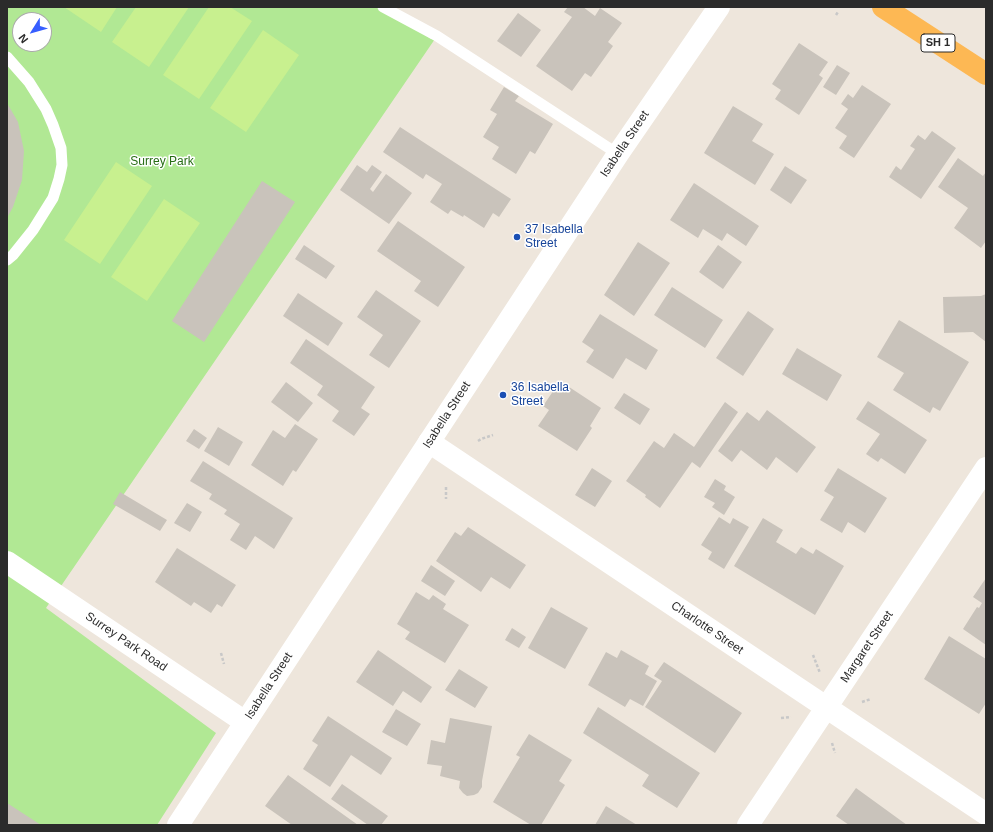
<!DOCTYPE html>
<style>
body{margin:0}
#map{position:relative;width:993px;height:832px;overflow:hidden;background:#eee6dc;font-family:Helvetica,sans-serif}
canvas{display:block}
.frame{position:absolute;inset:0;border:8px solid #2b2b2b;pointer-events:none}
.north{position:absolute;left:12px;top:12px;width:40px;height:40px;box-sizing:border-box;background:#fff;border:1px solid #aaa;border-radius:50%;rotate:233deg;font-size:11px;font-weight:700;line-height:16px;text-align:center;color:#2b2b2b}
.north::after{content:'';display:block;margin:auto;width:14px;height:18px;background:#375eff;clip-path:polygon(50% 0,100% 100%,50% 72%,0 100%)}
</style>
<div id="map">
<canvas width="993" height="832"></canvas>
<div class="frame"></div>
<div class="north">N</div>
</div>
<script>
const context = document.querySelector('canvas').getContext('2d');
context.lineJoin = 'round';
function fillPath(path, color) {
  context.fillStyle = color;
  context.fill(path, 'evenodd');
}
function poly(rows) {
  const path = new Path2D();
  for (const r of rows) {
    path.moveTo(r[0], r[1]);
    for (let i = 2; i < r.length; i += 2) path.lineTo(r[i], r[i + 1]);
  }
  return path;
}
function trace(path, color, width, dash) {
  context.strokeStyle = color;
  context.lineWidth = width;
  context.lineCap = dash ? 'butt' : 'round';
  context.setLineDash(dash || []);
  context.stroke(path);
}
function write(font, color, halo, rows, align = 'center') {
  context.font = font + ' Helvetica,sans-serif';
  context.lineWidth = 3;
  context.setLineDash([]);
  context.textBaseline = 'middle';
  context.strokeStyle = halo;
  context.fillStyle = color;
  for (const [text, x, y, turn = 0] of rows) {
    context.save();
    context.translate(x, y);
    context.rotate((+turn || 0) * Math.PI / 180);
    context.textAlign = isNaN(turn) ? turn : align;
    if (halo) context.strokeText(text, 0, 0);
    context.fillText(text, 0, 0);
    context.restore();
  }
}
const green = poly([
 [7,7,385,7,431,39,437,36,46,608,216,733,157,825,7,825],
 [20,20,44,20,44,44,20,44]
]);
const pitch = poly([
 [64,7,117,7,101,32],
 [136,7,189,7,149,67,112,42],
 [209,7,230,7,252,21,199,99,163,75],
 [263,30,299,55,246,132,210,108],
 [116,162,152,186,100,264,64,240],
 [164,199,200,223,147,301,111,277]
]);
const building = poly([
 [568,7,583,7,595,16,600,8,622,23,608,42,613,46,591,77,585,73,572,91,536,66,572,17,564,12],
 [518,13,541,30,521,57,497,41],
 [799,43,828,62,819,75,823,78,799,115,775,99,781,90,772,84],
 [837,65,850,73,836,95,823,87],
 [862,85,891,104,854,158,839,148,847,136,835,128,848,109,841,104,848,94,853,98],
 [504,87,519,96,515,101,553,124,535,154,530,151,516,174,492,159,499,147,483,137,497,114,490,110],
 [7,103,18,122,24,151,22,180,13,207,7,218],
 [733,106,763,124,752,141,774,154,755,185,704,153],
 [400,127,511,199,499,217,493,213,484,228,464,215,463,217,451,210,448,214,430,202,442,184,426,174,423,179,383,152],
 [932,131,956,148,921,199,889,177,896,166,901,170,915,149,910,146,918,135,925,140],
 [958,158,983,176,986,172,986,241,981,248,954,228,968,208,938,187],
 [357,165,367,172,372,165,382,172,370,189,373,192,386,174,412,193,389,224,340,190],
 [785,166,807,180,791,204,770,190],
 [262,181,295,202,204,342,172,321],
 [694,183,759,226,746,246,727,233,722,241,703,229,698,238,670,220],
 [398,221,465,267,438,307,414,291,421,281,377,251],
 [638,242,670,263,634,316,604,295],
 [304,245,335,266,326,279,295,259],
 [718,245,742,262,723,289,699,272],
 [672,287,723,320,705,348,654,315],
 [376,290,421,321,389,368,369,355,383,335,357,317],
 [298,293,343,323,328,346,283,316],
 [986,294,986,342,973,332,944,333,943,297,981,296],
 [748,311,774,329,743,376,716,358],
 [600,314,658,350,646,370,626,358,613,379,586,362,594,350,582,342],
 [899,320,969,362,940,411,933,407,930,413,893,390,904,373,877,357],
 [306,339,375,387,361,408,370,414,354,436,332,421,339,411,317,395,323,386,290,363],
 [797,348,842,375,827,401,782,374],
 [560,381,601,408,590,426,592,428,577,451,538,426,549,410,543,406],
 [286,382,313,403,298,422,271,402],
 [624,393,650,409,640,425,614,408],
 [868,401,927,440,905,474,881,458,878,462,866,454,880,434,856,419],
 [725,402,738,412,700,468,692,462,660,508,645,497,646,495,626,481,654,441,664,448,674,433,694,447],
 [767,410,816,447,797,473,776,457,767,470,741,450,732,462,718,451,747,412,759,421],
 [295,424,318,439,296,472,293,470,283,486,251,465,273,430,285,438],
 [218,427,243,442,229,466,204,451],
 [194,429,207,438,199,449,186,441],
 [203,461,293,518,274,549,255,536,246,550,230,540,240,524,224,514,227,510,209,499,212,494,190,481],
 [592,468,612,481,595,507,575,495],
 [838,468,887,498,865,533,848,522,842,533,820,520,834,497,824,491],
 [715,479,726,486,724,490,735,497,724,515,712,507,715,503,704,497],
 [120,492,167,520,160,531,113,504],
 [187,503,202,512,190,532,174,523],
 [719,517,730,524,733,518,749,527,724,569,708,559,712,552,701,545],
 [763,518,783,530,776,542,796,554,801,547,813,554,816,549,844,566,815,615,734,566],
 [468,527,526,565,510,589,491,577,481,592,436,561,455,532,461,536],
 [177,548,236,585,222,607,217,604,211,613,194,602,191,606,155,582],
 [431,565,455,581,445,596,421,581],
 [986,578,986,645,963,629,977,607,979,608,982,603,973,597],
 [416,592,429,600,433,595,446,604,443,609,469,625,445,663,405,639,410,632,397,624],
 [551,607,588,628,565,669,528,648],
 [512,628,526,637,519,648,505,640],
 [949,636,986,659,986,703,979,714,924,679],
 [378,650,432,687,421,703,403,691,393,706,356,682],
 [621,650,649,666,645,674,657,681,643,706,630,699,625,707,588,685,606,652,617,658],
 [664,662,742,713,715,753,645,707,662,681,654,676],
 [459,669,488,687,475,708,445,690],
 [598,707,700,773,677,808,642,786,649,775,583,733],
 [396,709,421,724,407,746,382,732],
 [328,716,392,758,381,775,351,755,330,787,303,769,318,745,312,741],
 [450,718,492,726,482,781,482,787,478,793,474,795,467,796,463,793,459,788,460,781,440,776,442,766,427,764,431,740,445,743],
 [529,734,572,760,559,781,565,785,541,825,531,825,493,802,520,757,516,755],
 [288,775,358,825,292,825,265,806],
 [342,784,388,816,381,825,368,825,331,799],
 [856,788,907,825,849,825,836,816],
 [7,803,41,825,7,825],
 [606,806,637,825,595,825]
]);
const path = poly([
 [836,15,838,12],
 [478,441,481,439,493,435],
 [446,487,446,499],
 [221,653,224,664],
 [813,655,820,673],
 [862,702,871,699],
 [781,718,791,717],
 [832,743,835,753]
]);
const service = poly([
 [383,7,437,36,618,154],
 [7,57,29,82,46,109,53,125,61,148,62,165,59,179,53,198,33,230,13,255,7,260]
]);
const minor = poly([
 [429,442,986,814],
 [7,562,245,722],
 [748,825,986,468]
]);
const tertiary = poly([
 [178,825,618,154,719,7]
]);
const trunk = poly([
 [883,7,986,74]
]);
const markers = [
 [517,237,4,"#1a4fb4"],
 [503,395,4,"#1a4fb4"]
];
const shields = [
 [938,43,34]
];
const shieldNames = [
 ["SH 1",938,43]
];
const streetNames = [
 ["Isabella Street",625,144,-56],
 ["Isabella Street",447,415,-57],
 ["Charlotte Street",707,628,34],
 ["Surrey Park Road",126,642,34],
 ["Margaret Street",867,647,-56],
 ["Isabella Street",269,686,-57]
];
const parkNames = [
 ["Surrey Park",162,162]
];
const transitNames = [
 ["37 Isabella",525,230],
 ["Street",525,244],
 ["36 Isabella",511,388],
 ["Street",511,402]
];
fillPath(green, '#b1e894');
fillPath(pitch, '#c8f08f');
fillPath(building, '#c9c3bb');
trace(path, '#c8c8c8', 2.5, [3, 2]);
trace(service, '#fff', 11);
trace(minor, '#fff', 22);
trace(tertiary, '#fff', 22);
trace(trunk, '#fdb854', 22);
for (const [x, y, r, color] of markers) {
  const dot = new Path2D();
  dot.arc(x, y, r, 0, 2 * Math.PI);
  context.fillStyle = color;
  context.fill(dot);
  trace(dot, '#fff', 1.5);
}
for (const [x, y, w] of shields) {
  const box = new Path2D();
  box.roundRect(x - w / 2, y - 9, w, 18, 3);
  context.fillStyle = '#fff';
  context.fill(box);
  trace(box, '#2b2b2b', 1);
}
write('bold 11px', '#2b2b2b', null, shieldNames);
write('12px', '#2b2b2b', '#fff', streetNames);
write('12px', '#286e15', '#fff', parkNames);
write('12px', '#164399', '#fff', transitNames, 'left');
</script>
